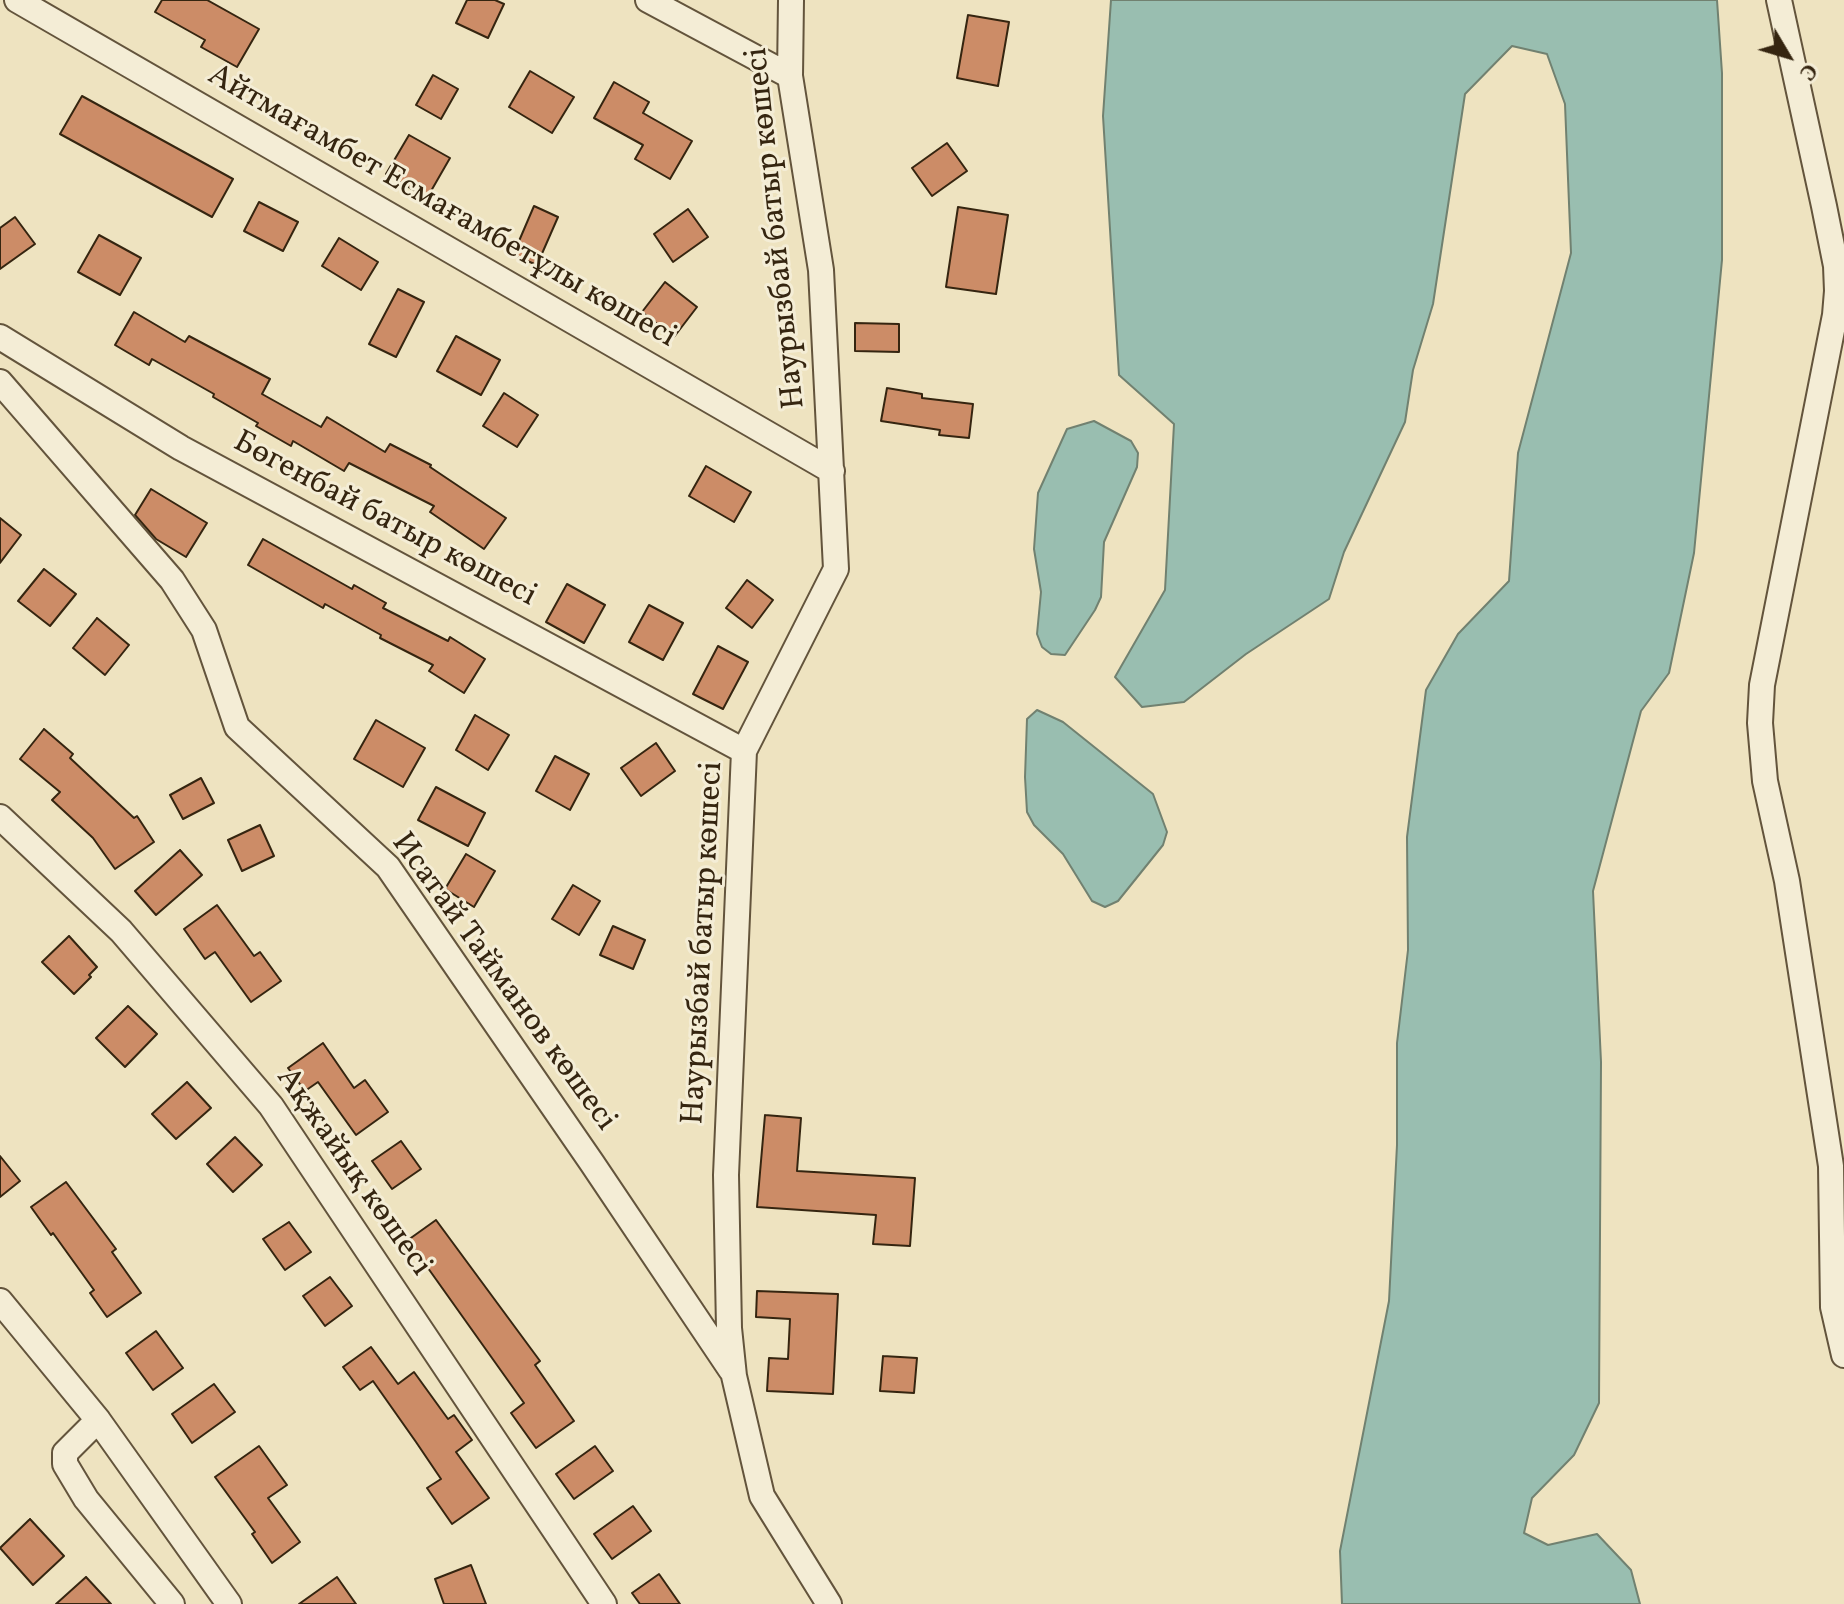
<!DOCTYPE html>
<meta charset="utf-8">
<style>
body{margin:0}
#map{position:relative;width:1844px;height:1604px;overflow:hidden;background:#eee3c0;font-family:Vollkorn,serif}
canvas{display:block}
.north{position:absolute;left:1748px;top:16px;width:80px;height:80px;-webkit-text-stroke:6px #f4edd6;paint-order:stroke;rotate:128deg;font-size:22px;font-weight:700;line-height:32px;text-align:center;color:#352510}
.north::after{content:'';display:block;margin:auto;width:28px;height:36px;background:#352510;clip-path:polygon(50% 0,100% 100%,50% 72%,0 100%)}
</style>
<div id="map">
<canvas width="1844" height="1604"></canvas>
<div class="north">С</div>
</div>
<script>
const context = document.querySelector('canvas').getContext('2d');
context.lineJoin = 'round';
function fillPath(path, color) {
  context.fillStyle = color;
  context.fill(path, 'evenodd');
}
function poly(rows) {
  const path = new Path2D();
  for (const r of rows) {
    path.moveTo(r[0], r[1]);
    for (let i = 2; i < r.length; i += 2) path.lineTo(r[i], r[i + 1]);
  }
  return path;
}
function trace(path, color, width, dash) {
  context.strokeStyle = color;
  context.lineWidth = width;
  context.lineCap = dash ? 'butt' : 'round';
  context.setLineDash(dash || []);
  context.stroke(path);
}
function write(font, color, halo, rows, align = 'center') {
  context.font = font + ' Vollkorn,serif';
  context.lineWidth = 6;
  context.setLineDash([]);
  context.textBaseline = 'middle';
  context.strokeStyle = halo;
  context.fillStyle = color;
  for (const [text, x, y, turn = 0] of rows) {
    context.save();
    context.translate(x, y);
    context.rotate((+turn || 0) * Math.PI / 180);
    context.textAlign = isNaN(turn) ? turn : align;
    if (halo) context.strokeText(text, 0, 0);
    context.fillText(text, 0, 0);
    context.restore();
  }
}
const water = poly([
 [1111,0,1717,0,1722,73,1722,260,1694,553,1669,673,1641,711,1593,891,1601,1062,1599,1403,1574,1455,1532,1498,1524,1533,1548,1545,1597,1534,1631,1570,1640,1604,1342,1604,1340,1551,1389,1301,1397,1145,1397,1043,1408,950,1407,837,1426,690,1458,634,1509,581,1518,453,1571,253,1565,104,1547,54,1512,46,1465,94,1433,304,1413,370,1405,422,1344,552,1329,599,1246,654,1184,702,1142,707,1115,677,1165,590,1174,424,1119,375,1103,116,1111,0],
 [1094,421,1131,441,1138,453,1137,467,1104,542,1101,597,1095,610,1065,655,1051,654,1042,647,1037,634,1041,592,1034,549,1038,493,1067,429,1094,421],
 [1037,710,1063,722,1153,794,1167,832,1163,845,1118,901,1105,907,1092,901,1063,854,1034,825,1027,812,1025,777,1027,719,1037,710]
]);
const building = poly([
 [162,0,207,0,259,29,237,67,201,47,205,40,155,12,162,0],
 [467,0,495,0,504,4,488,38,456,23,467,0],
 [968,15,1009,22,998,86,957,78,968,15],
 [530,71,574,97,552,133,509,107,530,71],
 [433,75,458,89,441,119,416,105,433,75],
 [614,82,649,102,643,113,692,141,670,179,635,159,643,145,594,118,614,82],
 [82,96,233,179,212,217,60,134,82,96],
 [409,135,450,158,427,198,386,174,409,135],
 [947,143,967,171,932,196,912,168,947,143],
 [259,202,298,222,283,251,244,231,259,202],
 [534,206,558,217,537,265,513,255,534,206],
 [958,207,1008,215,996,294,946,287,958,207],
 [688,209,708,237,673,262,654,234,688,209],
 [15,217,35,244,0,269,0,228,15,217],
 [99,235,141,258,120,295,78,272,99,235],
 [339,238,378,262,361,290,322,266,339,238],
 [665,282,697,307,674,337,642,312,665,282],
 [398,289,424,302,396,357,369,344,398,289],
 [134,312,185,342,189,336,270,379,262,394,321,427,327,417,385,452,390,444,431,465,430,467,506,518,484,549,430,512,434,506,349,463,344,471,293,441,291,446,256,426,258,423,213,397,214,394,152,359,149,365,115,345,134,312],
 [855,323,899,324,899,352,855,351,855,323],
 [456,336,500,360,481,395,437,371,456,336],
 [887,388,922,394,922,398,973,404,969,438,939,435,940,430,881,421,887,388],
 [504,393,538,415,517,447,483,426,504,393],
 [706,466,751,492,734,522,689,496,706,466],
 [151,489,207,523,186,557,156,539,135,515,151,489],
 [0,518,21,535,0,563,0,518],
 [263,539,352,589,354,585,386,603,383,608,448,641,450,637,485,659,464,693,429,671,433,665,380,638,381,635,325,604,323,608,248,565,263,539],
 [44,569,76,594,50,626,18,601,44,569],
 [747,580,773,600,752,628,726,608,747,580],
 [567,584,605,605,584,643,546,622,567,584],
 [649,605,683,623,663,660,629,642,649,605],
 [97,618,129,645,105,675,73,648,97,618],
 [718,646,748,662,723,709,693,694,718,646],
 [475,715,509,735,488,770,456,750,475,715],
 [376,720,425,748,403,787,354,759,376,720],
 [44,729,73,754,70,758,134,818,137,816,154,842,115,869,93,838,52,800,60,792,20,759,44,729],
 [656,743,675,771,641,796,621,768,656,743],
 [555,756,589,774,570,810,536,791,555,756],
 [201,778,214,803,183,819,170,795,201,778],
 [436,787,485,813,468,846,418,820,436,787],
 [260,825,274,856,242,871,228,840,260,825],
 [180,850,202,875,156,915,135,891,180,850],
 [466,854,495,871,474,907,445,889,466,854],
 [573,885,600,901,579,935,552,919,573,885],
 [217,905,254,956,260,952,281,981,251,1002,215,952,205,959,184,929,217,905],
 [613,926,645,940,633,969,600,955,613,926],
 [69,936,97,967,89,975,91,977,74,994,42,962,69,936],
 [128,1006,157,1034,125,1067,96,1038,128,1006],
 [323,1043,354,1088,365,1080,388,1112,356,1135,318,1082,305,1091,288,1068,323,1043],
 [187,1082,211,1108,176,1139,152,1114,187,1082],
 [765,1115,801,1118,797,1171,915,1178,910,1246,873,1244,876,1215,757,1207,765,1115],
 [235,1137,262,1165,233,1192,207,1164,235,1137],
 [401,1141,421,1169,392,1189,372,1161,401,1141],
 [0,1156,20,1181,0,1197,0,1156],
 [66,1182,116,1249,112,1252,141,1293,107,1317,90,1293,94,1290,53,1233,51,1235,31,1207,66,1182],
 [436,1220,540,1361,535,1365,574,1421,536,1448,511,1413,524,1403,408,1240,436,1220],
 [289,1222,311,1252,285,1270,263,1239,289,1222],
 [330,1277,352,1306,325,1326,303,1296,330,1277],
 [757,1291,838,1294,833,1394,767,1391,769,1358,788,1359,790,1319,756,1317,757,1291],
 [156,1331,183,1368,153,1390,126,1353,156,1331],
 [371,1347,398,1384,414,1372,448,1419,454,1415,472,1440,456,1452,489,1498,452,1524,427,1488,441,1479,416,1442,373,1381,360,1390,343,1367,371,1347],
 [883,1356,917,1358,914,1393,880,1391,883,1356],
 [214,1384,235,1412,192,1443,172,1414,214,1384],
 [259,1446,287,1485,268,1498,300,1542,272,1563,252,1534,255,1532,215,1477,259,1446],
 [595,1446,613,1471,574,1499,556,1474,595,1446],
 [633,1506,651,1531,612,1559,594,1534,633,1506],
 [30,1519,64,1556,33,1585,0,1548,30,1519],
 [471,1565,486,1604,444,1604,435,1579,471,1565],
 [659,1574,680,1604,640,1604,632,1593,659,1574],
 [86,1577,111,1604,56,1604,86,1577],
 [337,1577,356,1604,299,1604,337,1577]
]);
const minor = poly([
 [17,0,832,471],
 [648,0,790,76],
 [791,0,790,76,821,270,836,569,744,751,726,1175,729,1328,734,1376,762,1496,829,1604],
 [1779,0,1824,206,1836,266,1837,291,1835,315,1762,685,1760,723,1765,781,1787,881,1831,1166,1833,1307,1844,1355],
 [0,337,181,448,744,751],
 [0,382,172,580,204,630,237,727,388,867,592,1163,731,1370],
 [0,817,121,931,271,1106,604,1604],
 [0,1301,98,1420,229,1604],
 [98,1420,65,1453,65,1464,86,1499,172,1604]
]);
const streetNames = [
 ["Айтмағамбет Есмағамбетұлы көшесі",441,208,30],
 ["Наурызбай батыр көшесі",778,228,-96],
 ["Бөгенбай батыр көшесі",384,521,28],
 ["Наурызбай батыр көшесі",705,943,-87],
 ["Исатай Тайманов көшесі",502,983,54],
 ["Ақжайық көшесі",352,1173,55]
];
fillPath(water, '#99beb0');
trace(water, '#718170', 2);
fillPath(building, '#cc8c67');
trace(building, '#352510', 2);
trace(minor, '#63543c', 28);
trace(minor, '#f4edd6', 24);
write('32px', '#352510', '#f4edd6', streetNames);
</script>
